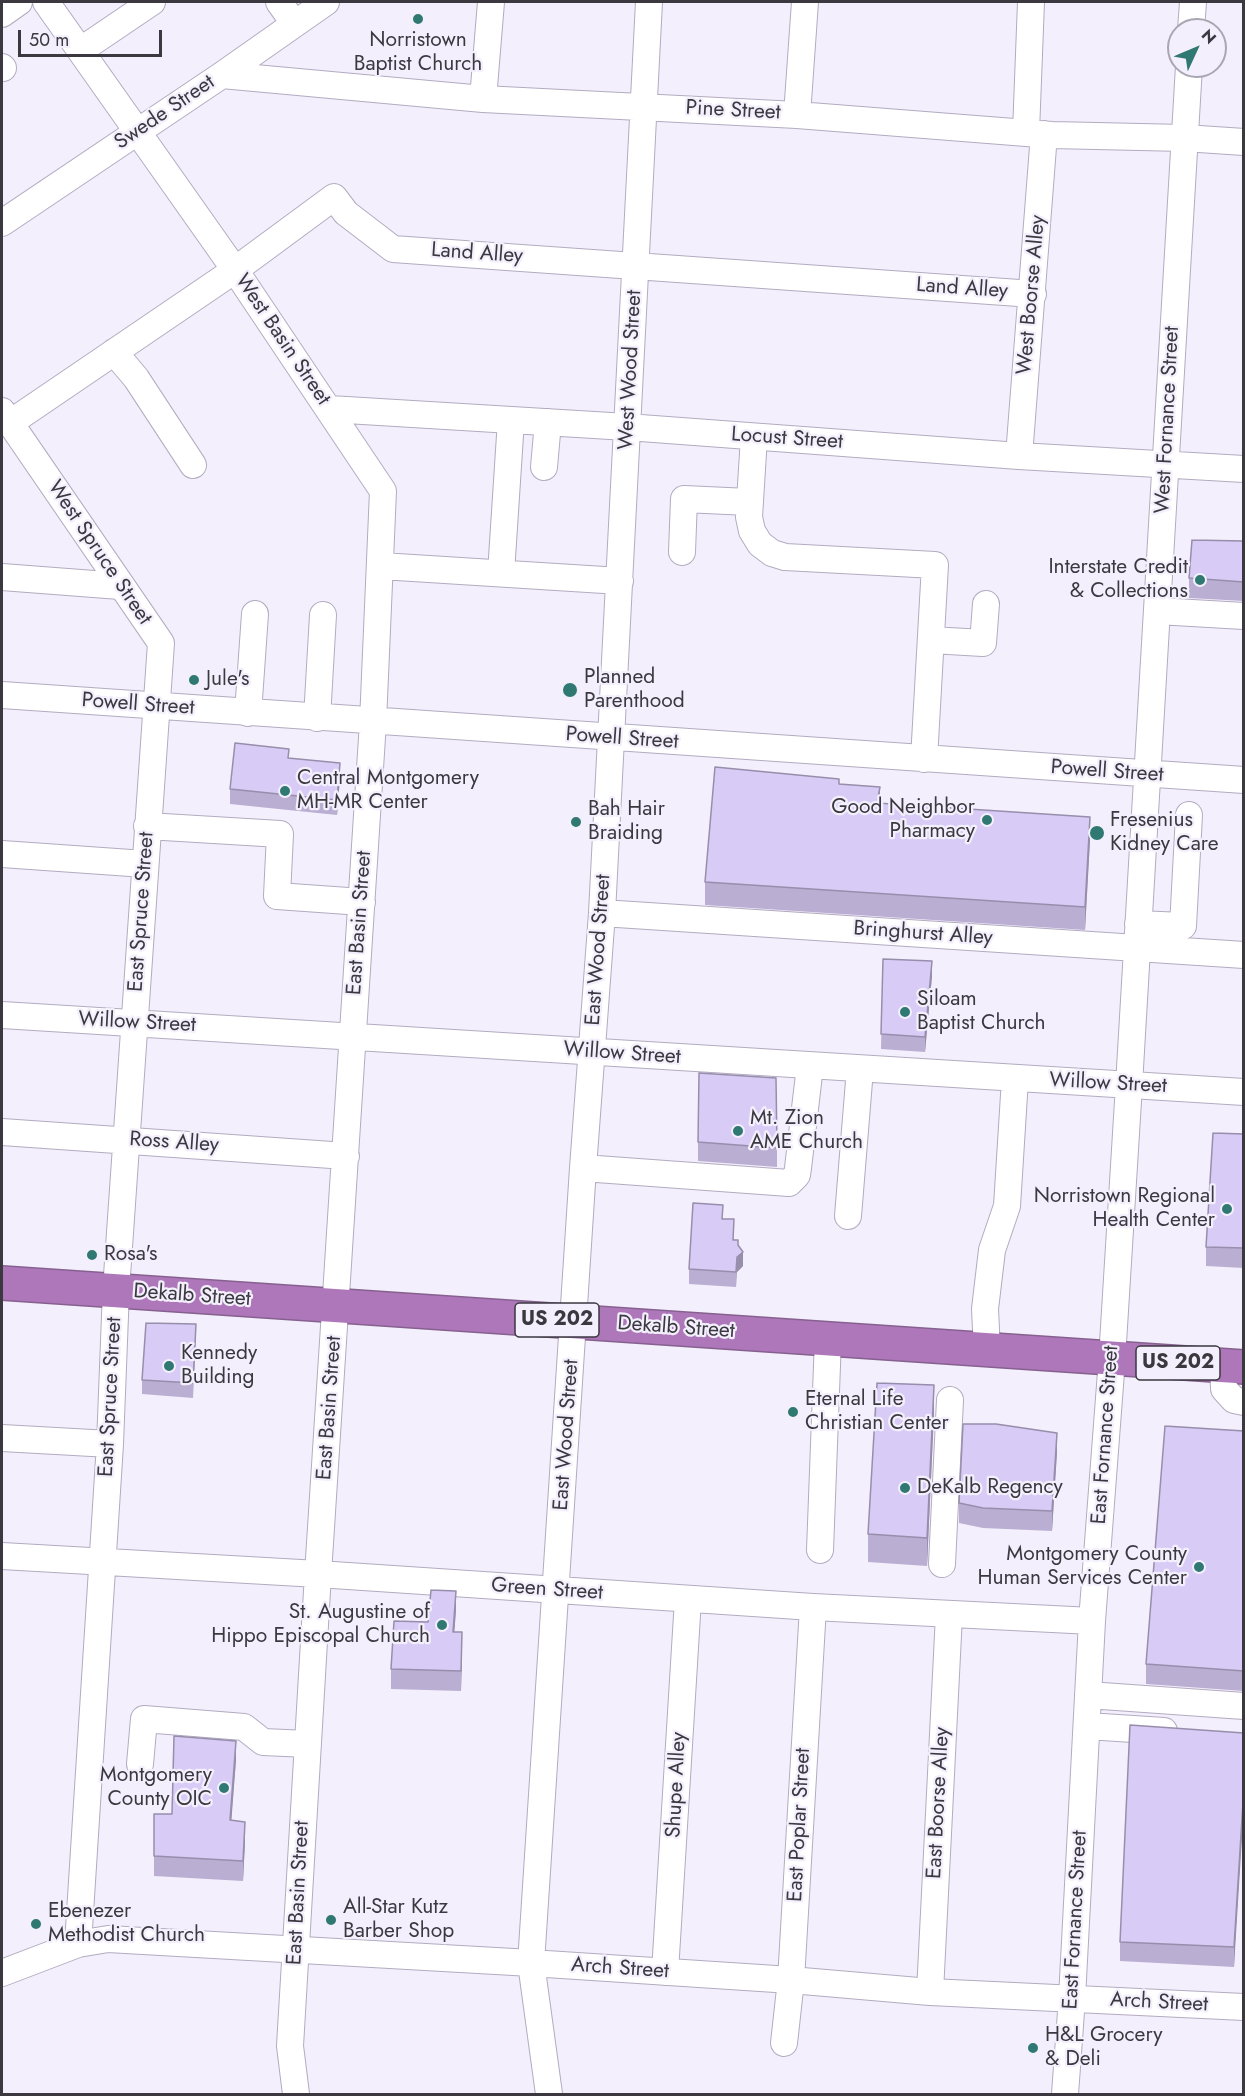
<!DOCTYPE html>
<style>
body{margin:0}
#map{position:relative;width:1245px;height:2096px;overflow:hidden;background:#f4effc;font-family:Jost,sans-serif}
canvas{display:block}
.frame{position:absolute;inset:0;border:3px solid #3b3840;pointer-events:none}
.north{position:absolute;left:1167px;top:18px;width:60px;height:60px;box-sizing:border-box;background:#f4effc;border:2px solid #aaa6b1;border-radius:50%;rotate:46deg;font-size:16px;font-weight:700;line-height:24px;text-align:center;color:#3b3840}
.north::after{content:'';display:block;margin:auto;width:21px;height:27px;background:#307872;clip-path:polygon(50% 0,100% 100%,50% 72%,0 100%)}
.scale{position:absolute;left:18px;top:30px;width:144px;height:27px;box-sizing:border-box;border:3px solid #3b3840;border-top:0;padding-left:8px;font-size:18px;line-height:21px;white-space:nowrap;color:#3b3840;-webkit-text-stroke:4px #f4effc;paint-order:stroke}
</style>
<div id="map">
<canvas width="1245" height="2096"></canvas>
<div class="frame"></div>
<div class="north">N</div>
<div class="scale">50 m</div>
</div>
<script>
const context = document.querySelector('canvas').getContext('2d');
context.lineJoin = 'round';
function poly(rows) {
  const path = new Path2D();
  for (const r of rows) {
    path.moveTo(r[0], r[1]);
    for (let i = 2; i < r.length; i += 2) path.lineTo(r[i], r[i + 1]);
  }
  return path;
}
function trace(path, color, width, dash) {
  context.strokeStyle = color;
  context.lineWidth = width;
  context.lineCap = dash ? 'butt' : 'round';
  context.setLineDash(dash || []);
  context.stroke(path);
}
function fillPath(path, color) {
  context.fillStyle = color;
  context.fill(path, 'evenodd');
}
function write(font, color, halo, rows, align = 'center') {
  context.font = font + ' Jost,sans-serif';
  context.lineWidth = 4.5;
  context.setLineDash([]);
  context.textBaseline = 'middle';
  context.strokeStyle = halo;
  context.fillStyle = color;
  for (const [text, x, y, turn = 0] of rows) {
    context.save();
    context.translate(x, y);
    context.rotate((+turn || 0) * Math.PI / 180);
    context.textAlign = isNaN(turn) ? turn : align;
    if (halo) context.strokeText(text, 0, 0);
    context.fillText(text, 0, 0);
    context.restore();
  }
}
const minor = poly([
 [46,2,235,270,383,491,373,722,318,1574,290,2046,296,2094],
 [279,2,294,23],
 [2,14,19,2],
 [1191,30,1193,2],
 [81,50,152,2],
 [2,67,3,68],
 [222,75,483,99,797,115,1052,135,1184,138,1244,142],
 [483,99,491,2],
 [797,115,805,2],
 [1026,132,1031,2],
 [2,223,222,75,326,2],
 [114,352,136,378,193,465],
 [330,409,627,427,1019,456,1244,469],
 [2,411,161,643,116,1290,110,1444,78,1944],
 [10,423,235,270,334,197,346,213,393,249,1033,294],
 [754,437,749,517,752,531,760,544,772,553,785,557,935,565,924,759],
 [1019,456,1044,134],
 [544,467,548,422],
 [682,552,684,499,749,502],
 [381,566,620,581],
 [501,573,511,420],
 [2,577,120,586],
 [1157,611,1244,616],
 [931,640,983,643,986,604],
 [2,695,1244,780],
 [248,713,255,614],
 [317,718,323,615],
 [147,826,280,834,277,896,362,902],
 [2,854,145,864],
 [602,913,1244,955],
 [1138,924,1183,926,1189,815],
 [2,1015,1244,1092],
 [2,1132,346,1156],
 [583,1168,789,1183,797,1175,798,1168,810,1066],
 [848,1216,860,1069],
 [987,1350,985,1309,992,1250,1007,1206,1015,1079],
 [1223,1365,1224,1389,1234,1400,1244,1402],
 [2,1438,110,1444],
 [820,1550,828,1339],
 [2,1556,318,1574,813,1607,1092,1621],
 [942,1564,950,1400],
 [1088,1695,1244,1706],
 [1087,1726,1164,1731],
 [140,1764,144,1719,244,1727,263,1742,308,1744],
 [665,1972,688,1599],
 [2,1973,78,1944,108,1939,531,1963,791,1980,930,1992,1244,2007],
 [930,1992,949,1615],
 [784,2043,791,1980,813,1607],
 [549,2094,531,1963,583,1168,602,913,649,2],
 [1065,2094,1072,1998,1092,1621,1112,1359,1129,1085,1189,66]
]);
const highway = poly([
 [2,1283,1244,1367]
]);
const wall = poly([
 [1244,541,1244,601,1189,598,1189,578],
 [340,778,337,815,230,804,230,789],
 [839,784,880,803,1090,840,1085,930,705,905,705,882],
 [883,959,932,976,925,1052,881,1049],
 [1244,1134,1244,1268,1206,1266,1206,1247],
 [698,1142,777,1148,777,1167,698,1161],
 [723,1219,738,1246,743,1266,737,1272,736,1287,689,1284,689,1269],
 [196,1338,193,1398,142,1394,142,1380],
 [934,1413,927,1566,868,1562,868,1534],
 [1244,1431,1244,1691,1146,1684,1146,1664],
 [1057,1452,1052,1531,983,1528,959,1523,959,1503],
 [456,1610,454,1632,462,1652,461,1691,391,1689,391,1669,428,1622],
 [1244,1733,1234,1967,1120,1961,1120,1942],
 [236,1760,231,1820,245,1841,243,1881,154,1876,154,1814,172,1814]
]);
const shadedWall = poly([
 [340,763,340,778,337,815,337,800],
 [880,787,880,810,877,803],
 [1090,817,1090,840,1085,930,1085,907],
 [932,961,932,976,925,1052,925,1037],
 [738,1240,738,1256,743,1252,743,1266,737,1272,736,1287],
 [934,1385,934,1413,927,1566,927,1538],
 [1057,1433,1057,1452,1052,1531,1052,1511],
 [456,1591,456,1610,453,1651,453,1632],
 [462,1632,462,1652,461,1691,461,1671],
 [236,1741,236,1760,230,1839,230,1820],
 [1244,1786,1244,1805,1234,1967,1234,1947],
 [245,1822,245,1841,243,1881,243,1861]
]);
const building = poly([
 [1192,540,1244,541,1244,582,1189,578,1192,540],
 [235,743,289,749,288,758,340,763,337,800,230,789,235,743],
 [715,767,839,779,839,784,880,787,877,803,1090,817,1085,907,705,882,715,767],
 [883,959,932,961,925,1037,881,1034,883,959],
 [699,1073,776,1078,777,1148,698,1142,699,1073],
 [1213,1133,1244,1134,1244,1248,1206,1247,1213,1133],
 [693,1203,723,1205,722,1219,734,1219,733,1240,738,1240,738,1245,743,1252,737,1257,736,1272,689,1269,693,1203],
 [146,1323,196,1324,193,1383,142,1380,146,1323],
 [877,1383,934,1385,927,1538,868,1534,877,1383],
 [963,1424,996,1424,1057,1433,1052,1511,983,1508,959,1503,963,1424],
 [1165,1426,1244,1431,1244,1671,1146,1664,1165,1426],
 [431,1590,456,1591,453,1632,462,1632,461,1671,391,1669,394,1621,428,1622,431,1590],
 [1130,1725,1244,1733,1244,1786,1234,1947,1120,1942,1130,1725],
 [174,1736,236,1741,230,1820,245,1822,243,1861,154,1856,154,1814,172,1814,174,1736]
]);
const markers = [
 [418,19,6,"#307872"],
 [1200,580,6,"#307872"],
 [194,680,6,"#307872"],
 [570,690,8,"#307872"],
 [285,791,6,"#307872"],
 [987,820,6,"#307872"],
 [576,822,6,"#307872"],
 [1097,833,8,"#307872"],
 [905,1012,6,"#307872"],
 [738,1131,6,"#307872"],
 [1227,1209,6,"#307872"],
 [92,1255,6,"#307872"],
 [169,1366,6,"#307872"],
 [793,1412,6,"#307872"],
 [905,1488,6,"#307872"],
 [1199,1567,6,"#307872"],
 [442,1625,6,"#307872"],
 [224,1788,6,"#307872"],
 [331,1920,6,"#307872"],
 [36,1924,6,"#307872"],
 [1033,2048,6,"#307872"]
];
const shields = [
 [557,1320,84],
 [1178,1363,84]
];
const shieldNames = [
 ["US 202",557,1320],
 ["US 202",1178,1363]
];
const poiNames = [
 ["Norristown",418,41,"center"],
 ["Baptist Church",418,65,"center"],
 ["Interstate Credit",1188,568,"right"],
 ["& Collections",1188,592,"right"],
 ["Planned",584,678],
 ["Parenthood",584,702],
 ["Jule's",206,680],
 ["Central Montgomery",297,779],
 ["MH-MR Center",297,803],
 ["Good Neighbor",975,808,"right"],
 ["Pharmacy",975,832,"right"],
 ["Bah Hair",588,810],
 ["Braiding",588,834],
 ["Fresenius",1110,821],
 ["Kidney Care",1110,845],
 ["Siloam",917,1000],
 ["Baptist Church",917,1024],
 ["Mt. Zion",750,1119],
 ["AME Church",750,1143],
 ["Norristown Regional",1215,1197,"right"],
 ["Health Center",1215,1221,"right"],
 ["Rosa's",104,1255],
 ["Kennedy",181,1354],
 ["Building",181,1378],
 ["Eternal Life",805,1400],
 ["Christian Center",805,1424],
 ["DeKalb Regency",917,1488],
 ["Montgomery County",1187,1555,"right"],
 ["Human Services Center",1187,1579,"right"],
 ["St. Augustine of",430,1613,"right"],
 ["Hippo Episcopal Church",430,1637,"right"],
 ["Montgomery",212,1776,"right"],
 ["County OIC",212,1800,"right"],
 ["All-Star Kutz",343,1908],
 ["Barber Shop",343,1932],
 ["Ebenezer",48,1912],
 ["Methodist Church",48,1936],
 ["H&L Grocery",1045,2036],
 ["& Deli",1045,2060]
];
const streetNames = [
 ["Pine Street",733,111,3],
 ["Swede Street",165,113,-34],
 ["Land Alley",477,254,4],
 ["Land Alley",962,289,4],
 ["West Boorse Alley",1032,295,-85],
 ["West Basin Street",282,340,56],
 ["West Wood Street",631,370,-87],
 ["West Fornance Street",1168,420,-87],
 ["Locust Street",787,439,4],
 ["West Spruce Street",99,553,56],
 ["Powell Street",138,705,4],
 ["Powell Street",622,739,4],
 ["Powell Street",1107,772,4],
 ["East Spruce Street",142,912,-86],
 ["East Basin Street",360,923,-86],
 ["Bringhurst Alley",923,934,4],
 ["East Wood Street",599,950,-86],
 ["Willow Street",137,1023,3],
 ["Willow Street",622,1054,4],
 ["Willow Street",1108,1084,3],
 ["Ross Alley",174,1143,4],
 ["Dekalb Street",192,1296,4],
 ["Dekalb Street",676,1328,4],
 ["East Spruce Street",111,1397,-87],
 ["East Basin Street",330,1408,-86],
 ["East Wood Street",567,1435,-86],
 ["East Fornance Street",1106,1435,-86],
 ["Green Street",547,1590,4],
 ["Shupe Alley",677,1785,-87],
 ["East Boorse Alley",939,1803,-87],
 ["East Poplar Street",800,1825,-87],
 ["East Basin Street",299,1893,-87],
 ["East Fornance Street",1076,1920,-87],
 ["Arch Street",620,1969,4],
 ["Arch Street",1159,2003,3]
];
trace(minor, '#b3abc0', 28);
trace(highway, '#86618f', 36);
trace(minor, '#fff', 26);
trace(highway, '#ae77ba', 33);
fillPath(wall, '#baafd3');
fillPath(shadedWall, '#978eac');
fillPath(building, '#d8cbf5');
trace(building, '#978eac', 1.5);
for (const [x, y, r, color] of markers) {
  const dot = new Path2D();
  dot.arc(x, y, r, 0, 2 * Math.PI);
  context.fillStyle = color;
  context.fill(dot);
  trace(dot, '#f4effc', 2);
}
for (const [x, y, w] of shields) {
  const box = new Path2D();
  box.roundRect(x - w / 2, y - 17, w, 34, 4.5);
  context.fillStyle = '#f4effc';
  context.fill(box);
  trace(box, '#3b3840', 1.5);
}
write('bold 20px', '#3b3840', null, shieldNames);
write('21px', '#3b3840', '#f4effc', poiNames, 'left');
write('21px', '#3b3840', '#f4effc', streetNames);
</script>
